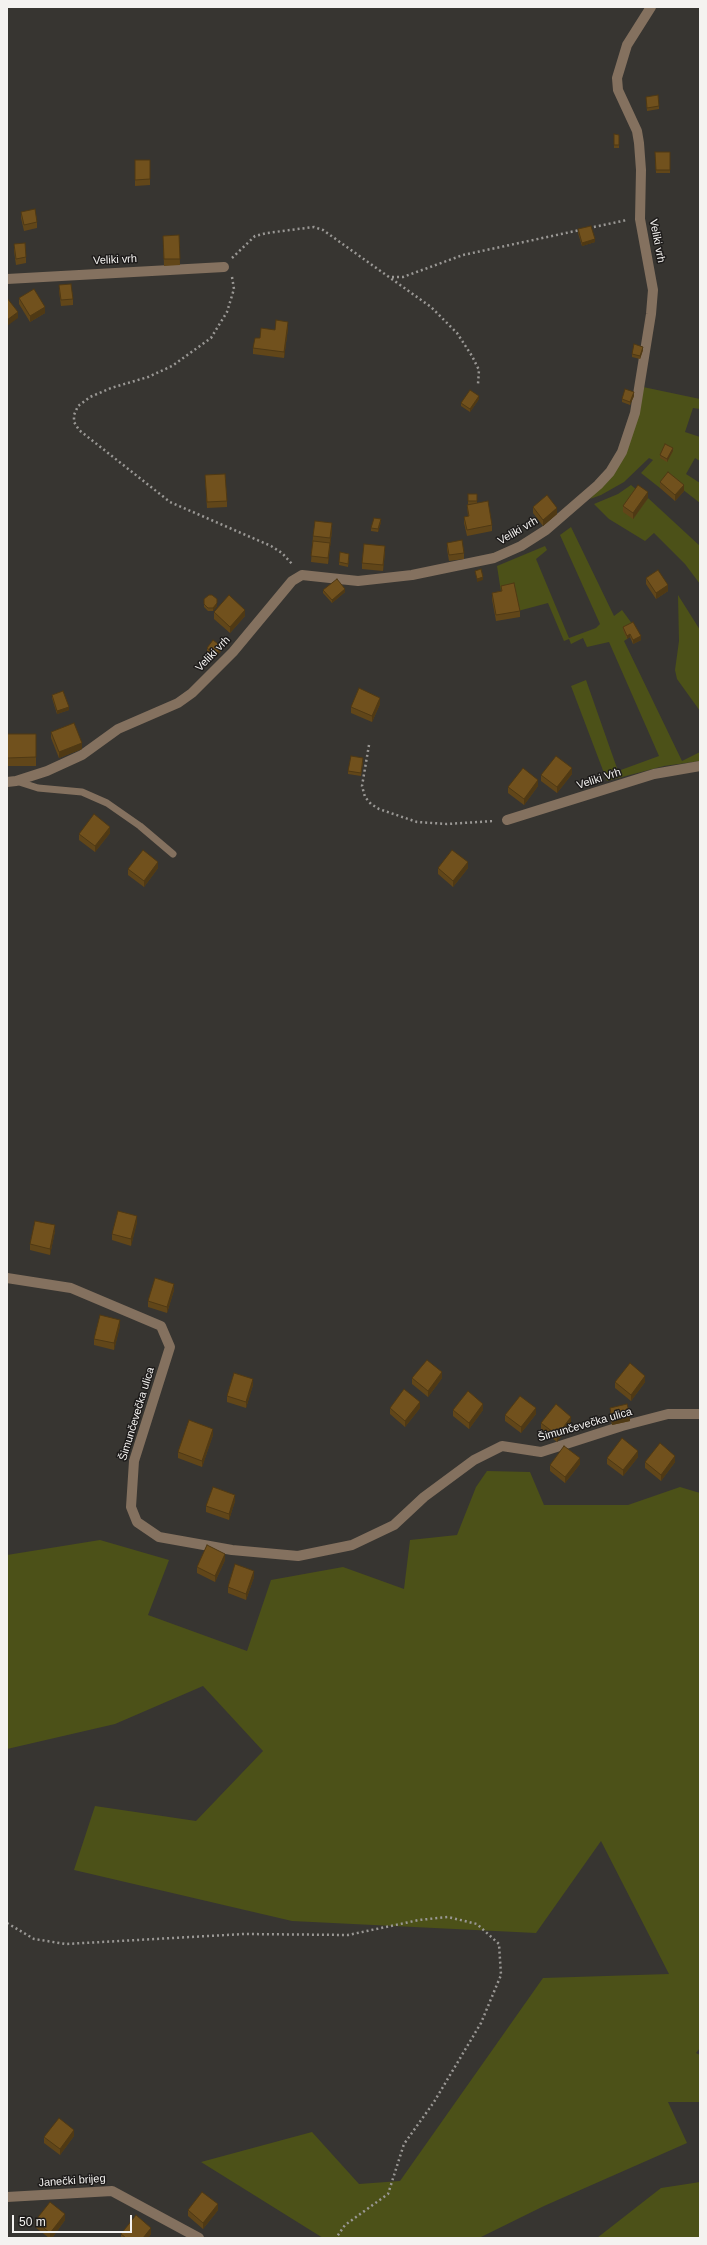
<!DOCTYPE html>
<meta charset="utf-8">
<style>
body{margin:0}
#map{position:relative;width:707px;height:2245px;overflow:hidden;background:#373531;font-family:Arial,sans-serif}
canvas{display:block}
.frame{position:absolute;inset:0;border:8px solid #f4f2f0;pointer-events:none}
.scale{position:absolute;left:12px;top:2215px;width:120px;height:18px;box-sizing:border-box;border:2px solid #f4f2f0;border-top:0;padding-left:5px;font-size:12px;line-height:14px;white-space:nowrap;color:#f4f2f0;-webkit-text-stroke:3px #1e1c1b;paint-order:stroke}
</style>
<div id="map">
<canvas width="707" height="2245"></canvas>
<div class="frame"></div>
<div class="scale">50 m</div>
</div>
<script>
const context = document.querySelector('canvas').getContext('2d');
context.lineJoin = 'round';
function fillPath(path, color) {
  context.fillStyle = color;
  context.fill(path, 'evenodd');
}
function poly(rows) {
  const path = new Path2D();
  for (const r of rows) {
    path.moveTo(r[0], r[1]);
    for (let i = 2; i < r.length; i += 2) path.lineTo(r[i], r[i + 1]);
  }
  return path;
}
function trace(path, color, width, dash) {
  context.strokeStyle = color;
  context.lineWidth = width;
  context.lineCap = dash ? 'butt' : 'round';
  context.setLineDash(dash || []);
  context.stroke(path);
}
function write(font, color, halo, rows, align = 'center') {
  context.font = font + ' Arial,sans-serif';
  context.lineWidth = 3;
  context.setLineDash([]);
  context.textBaseline = 'middle';
  context.strokeStyle = halo;
  context.fillStyle = color;
  for (const [text, x, y, turn = 0] of rows) {
    context.save();
    context.translate(x, y);
    context.rotate((+turn || 0) * Math.PI / 180);
    context.textAlign = isNaN(turn) ? turn : align;
    if (halo) context.strokeText(text, 0, 0);
    context.fillText(text, 0, 0);
    context.restore();
  }
}
const green = poly([
 [643,387,700,399,700,409,693,408,685,432,700,437,700,461,695,458,686,474,700,483,700,503,668,478,660,488,641,473,653,460,649,458,624,482,601,495,590,499,614,472],
 [631,485,638,491,633,519,648,498,700,546,700,584,685,564,654,533,645,541,609,519,594,504,618,494],
 [571,527,614,616,622,610,633,625,627,639,624,641,682,761,700,752,700,761,664,766,607,781,571,686,586,680,618,771,659,756,609,642,587,647,583,638,571,644,569,639,564,641,548,603,518,611,501,592,497,566,545,546,547,550,536,559,569,638,596,628,600,624,560,535],
 [678,595,700,630,700,711,677,679,675,670,679,641],
 [487,1471,530,1472,544,1505,628,1505,680,1487,700,1493,700,2048,696,2053,700,2055,700,2102,668,2102,687,2143,544,2206,479,2238,323,2238,201,2162,312,2132,359,2184,400,2181,543,1978,669,1974,601,1841,536,1933,292,1921,74,1870,95,1806,196,1821,263,1751,203,1686,115,1724,7,1749,7,1555,100,1540,169,1560,148,1615,247,1651,271,1580,343,1567,404,1589,410,1540,457,1535,476,1487],
 [700,2182,700,2238,597,2238,661,2188]
]);
const path = poly([
 [589,228,627,220],
 [232,258,255,236,267,233,314,227,323,230,431,307,457,333,472,356,479,370,478,384],
 [232,277,234,289,227,312,211,338,172,366,148,377,111,388,90,397,78,406,74,415,74,422,79,430,170,502,271,546,282,553,293,565],
 [392,277,403,277,463,255,580,230],
 [369,745,362,786,365,797,371,804,379,809,417,822,447,824,494,821],
 [7,1923,34,1939,66,1944,244,1934,348,1935,419,1920,448,1917,477,1924,499,1944,501,1975,481,2023,434,2102,404,2144,388,2194,345,2225,336,2238]
]);
const lane = poly([
 [16,781,38,788,82,792,107,803,140,826,173,854]
]);
const street = poly([
 [7,279,224,267],
 [7,782,16,781,47,771,82,755,118,729,178,703,192,693,233,652,292,581,302,575,358,581,412,575,494,558,521,546,546,530,598,485,610,472,622,452,635,413,651,314,653,290,640,219,641,170,639,143,637,131,618,90,617,78,627,45,651,7],
 [507,820,654,774,700,766],
 [7,1278,71,1288,161,1326,170,1347,134,1461,131,1507,137,1522,159,1537,232,1550,298,1556,352,1545,394,1525,424,1497,474,1460,502,1446,541,1452,622,1426,668,1414,700,1414],
 [7,2197,112,2191,199,2238]
]);
const wall = poly([
 [646,97,659,106,659,109,647,111],
 [614,134,619,135,619,148,614,148],
 [655,152,670,152,670,173,656,173],
 [135,160,150,160,150,185,135,186],
 [21,212,37,222,37,228,24,231,21,218],
 [578,229,595,242,582,246,578,233],
 [179,235,180,265,164,266,163,236],
 [14,244,26,257,26,263,16,265,14,251],
 [59,285,73,299,73,305,61,306,59,291],
 [19,298,45,313,30,322,19,304],
 [288,328,284,358,253,354,253,348,260,338,275,330],
 [643,350,640,359,632,357,632,354],
 [634,396,630,405,622,402,622,399],
 [479,399,470,412,461,406,461,403],
 [673,451,667,462,660,458,660,455],
 [205,475,227,501,227,507,207,508],
 [660,482,684,491,675,501,660,488],
 [468,494,477,494,477,504,492,525,492,531,467,536,464,523,464,517,468,516,467,505,474,504,468,504],
 [648,498,633,519,623,512,623,506],
 [533,507,557,514,543,526,533,513],
 [381,522,378,532,371,531,371,528],
 [332,530,328,564,311,562,313,536],
 [447,543,464,553,464,559,449,561,447,549],
 [385,552,383,571,362,569,362,563],
 [349,557,348,567,339,565,339,562],
 [646,578,668,591,656,599,646,584],
 [501,586,520,611,520,617,496,621,492,599,492,593,501,591],
 [323,590,345,592,332,603,323,593],
 [204,599,217,599,217,606,213,611,208,611,204,607],
 [214,612,245,616,230,633,214,619],
 [623,627,641,640,633,644,630,637,627,639,623,630],
 [207,648,222,650,215,658,207,651],
 [52,695,69,710,57,714,52,698],
 [380,704,372,722,351,713,351,707],
 [51,732,82,749,59,758,51,738],
 [7,734,36,734,36,766,7,766],
 [363,761,361,776,348,774,348,771],
 [572,774,557,793,541,781,541,775],
 [538,786,524,805,508,793,508,787],
 [110,833,95,852,79,840,79,834],
 [158,868,144,887,128,875,128,869],
 [438,868,468,868,453,887,438,874],
 [137,1222,131,1246,112,1240,112,1234],
 [55,1231,50,1255,30,1250,30,1244],
 [174,1290,167,1313,148,1307,148,1301],
 [120,1326,114,1350,94,1345,94,1339],
 [412,1378,442,1378,428,1397,412,1384],
 [615,1382,645,1382,631,1401,615,1388],
 [253,1385,246,1408,227,1402,227,1396],
 [390,1408,420,1408,405,1427,390,1414],
 [610,1408,630,1421,612,1425,610,1414],
 [453,1410,483,1410,469,1429,453,1416],
 [536,1414,521,1433,505,1421,505,1415],
 [541,1423,571,1423,557,1442,541,1429],
 [213,1435,202,1467,178,1458,178,1452],
 [638,1457,623,1476,607,1464,607,1458],
 [645,1462,675,1462,661,1481,645,1468],
 [580,1464,565,1483,550,1471,550,1465],
 [235,1501,229,1520,206,1512,206,1506],
 [225,1560,215,1582,197,1573,197,1567],
 [254,1577,246,1600,228,1593,228,1587],
 [74,2136,60,2155,44,2143,44,2137],
 [188,2210,218,2210,203,2229,188,2216],
 [65,2220,52,2238,49,2238,35,2227,35,2221],
 [121,2234,151,2234,148,2238,121,2238]
]);
const shadedWall = poly([
 [595,239,595,242,582,246,582,243],
 [45,307,45,313,30,322,30,316],
 [18,312,18,318,7,326,7,320],
 [288,322,288,328,284,358,284,352],
 [643,347,643,350,640,359,640,356],
 [634,392,634,396,630,405,630,402],
 [479,396,479,399,470,412,470,409],
 [673,448,673,451,667,462,667,459],
 [684,485,684,491,675,501,675,495],
 [648,492,648,498,633,519,633,513],
 [557,508,557,514,543,526,543,520],
 [381,519,381,522,378,532,378,529],
 [332,523,332,530,328,564,328,558],
 [385,546,385,552,383,571,383,565],
 [483,577,483,580,477,582,477,579],
 [668,585,668,591,656,599,656,593],
 [345,589,345,592,332,603,332,600],
 [217,603,217,606,213,611,213,608],
 [245,610,245,616,230,633,230,627],
 [630,634,630,637,627,639,627,636],
 [641,636,641,640,633,644,633,640],
 [222,647,222,650,215,658,215,655],
 [380,698,380,704,372,722,372,716],
 [69,707,69,710,57,714,57,711],
 [82,743,82,749,59,758,59,752],
 [572,768,572,774,557,793,557,787],
 [538,780,538,786,524,805,524,799],
 [110,827,110,833,95,852,95,846],
 [158,862,158,868,144,887,144,881],
 [468,862,468,868,453,887,453,881],
 [137,1216,137,1222,131,1246,131,1239],
 [55,1225,55,1231,50,1255,50,1249],
 [174,1284,174,1290,167,1313,167,1307],
 [120,1320,120,1326,114,1350,114,1343],
 [442,1372,442,1378,428,1397,428,1391],
 [645,1376,645,1382,631,1401,631,1395],
 [253,1379,253,1385,246,1408,246,1402],
 [420,1402,420,1408,405,1427,405,1421],
 [483,1404,483,1410,469,1429,469,1423],
 [536,1408,536,1414,521,1433,521,1427],
 [630,1415,630,1421,612,1425,612,1419],
 [571,1417,571,1423,557,1442,557,1435],
 [213,1429,213,1435,202,1467,202,1461],
 [638,1451,638,1457,623,1476,623,1470],
 [675,1456,675,1462,661,1481,661,1475],
 [580,1458,580,1464,565,1483,565,1477],
 [235,1495,235,1501,229,1520,229,1514],
 [225,1554,225,1560,215,1582,215,1576],
 [254,1571,254,1577,246,1600,246,1594],
 [74,2130,74,2136,60,2155,60,2149],
 [218,2204,218,2210,203,2229,203,2223],
 [65,2214,65,2220,52,2238,50,2238,50,2233],
 [151,2228,151,2234,148,2238,143,2238]
]);
const building = poly([
 [658,95,659,106,647,108,646,97,658,95],
 [614,134,619,135,619,145,614,145,614,134],
 [655,152,670,152,670,170,656,170,655,152],
 [135,160,150,160,150,179,135,180,135,160],
 [35,209,37,222,24,225,21,212,35,209],
 [591,226,595,239,582,243,578,229,591,226],
 [179,235,180,259,164,259,163,236,179,235],
 [25,243,26,257,16,259,14,244,25,243],
 [71,284,73,299,61,300,59,285,71,284],
 [34,289,45,307,30,316,19,298,34,289],
 [7,298,18,312,7,320,7,298],
 [276,320,288,322,284,352,253,348,255,338,260,338,261,328,275,330,276,320],
 [634,344,643,347,640,356,632,354,634,344],
 [625,389,634,392,630,402,622,399,625,389],
 [470,390,479,396,470,409,461,403,470,390],
 [665,444,673,448,667,459,660,455,665,444],
 [668,472,684,485,675,495,660,482,668,472],
 [225,474,227,501,207,502,205,475,225,474],
 [638,485,648,492,633,513,623,506,638,485],
 [468,494,477,494,477,501,468,501,468,494],
 [547,495,557,508,543,520,533,507,547,495],
 [488,501,492,525,467,530,464,517,469,516,467,505,488,501],
 [374,518,381,519,378,529,371,528,374,518],
 [315,521,332,523,330,538,313,536,315,521],
 [462,540,464,553,449,555,447,543,462,540],
 [313,541,330,543,328,558,311,556,313,541],
 [364,544,385,546,383,565,362,563,364,544],
 [340,552,349,554,348,564,339,562,340,552],
 [481,569,483,577,477,579,475,571,481,569],
 [658,570,668,585,656,593,646,578,658,570],
 [337,579,345,589,332,600,323,590,337,579],
 [514,583,520,611,496,615,492,593,502,591,501,586,514,583],
 [209,595,212,595,217,599,217,603,213,608,208,608,204,604,204,599,209,595],
 [229,595,245,610,230,627,214,612,229,595],
 [633,622,641,636,633,640,630,634,627,636,623,627,633,622],
 [213,640,222,647,215,655,207,648,213,640],
 [359,688,380,698,372,716,351,707,359,688],
 [63,691,69,707,57,711,52,695,63,691],
 [74,723,82,743,59,752,51,732,74,723],
 [7,734,36,734,36,757,7,758,7,734],
 [351,756,363,758,361,773,348,771,351,756],
 [556,756,572,768,557,787,541,775,556,756],
 [523,768,538,780,524,799,508,787,523,768],
 [94,814,110,827,95,846,79,834,94,814],
 [143,850,158,862,144,881,128,869,143,850],
 [452,850,468,862,453,881,438,868,452,850],
 [118,1211,137,1216,131,1239,112,1234,118,1211],
 [35,1221,55,1225,50,1249,30,1244,35,1221],
 [155,1278,174,1284,167,1307,148,1301,155,1278],
 [100,1315,120,1320,114,1343,94,1339,100,1315],
 [427,1360,442,1372,428,1391,412,1378,427,1360],
 [630,1363,645,1376,631,1395,615,1382,630,1363],
 [234,1373,253,1379,246,1402,227,1396,234,1373],
 [404,1389,420,1402,405,1421,390,1408,404,1389],
 [468,1391,483,1404,469,1423,453,1410,468,1391],
 [520,1396,536,1408,521,1427,505,1415,520,1396],
 [556,1404,571,1417,557,1435,541,1423,556,1404],
 [627,1404,630,1415,612,1419,610,1408,627,1404],
 [189,1420,213,1429,202,1461,178,1452,189,1420],
 [622,1438,638,1451,623,1470,607,1458,622,1438],
 [660,1443,675,1456,661,1475,645,1462,660,1443],
 [564,1446,580,1458,565,1477,550,1465,564,1446],
 [213,1487,235,1495,229,1514,206,1506,213,1487],
 [207,1545,225,1554,215,1576,197,1567,207,1545],
 [235,1564,254,1571,246,1594,228,1587,235,1564],
 [59,2118,74,2130,60,2149,44,2137,59,2118],
 [202,2192,218,2204,203,2223,188,2210,202,2192],
 [50,2202,65,2214,50,2233,35,2221,50,2202],
 [136,2215,151,2228,143,2238,126,2238,121,2234,136,2215]
]);
const streetNames = [
 ["Veliki vrh",657,241,79],
 ["Veliki vrh",115,260,-3],
 ["Veliki vrh",518,531,-30],
 ["Veliki vrh",213,654,-46],
 ["Veliki Vrh",599,779,-18],
 ["Šimunčevečka ulica",137,1414,-73],
 ["Šimunčevečka ulica",585,1425,-16],
 ["Janečki brijeg",72,2181,-4]
];
fillPath(green, '#4c5118');
trace(path, '#9a9895', 2.5, [2, 3]);
trace(lane, '#84715f', 7);
trace(street, '#84715f', 10);
fillPath(wall, '#614619');
fillPath(shadedWall, '#4f3914');
fillPath(building, '#71511d');
trace(building, '#4f3914', 1);
write('11px', '#f4f2f0', '#1e1c1b', streetNames);
</script>
